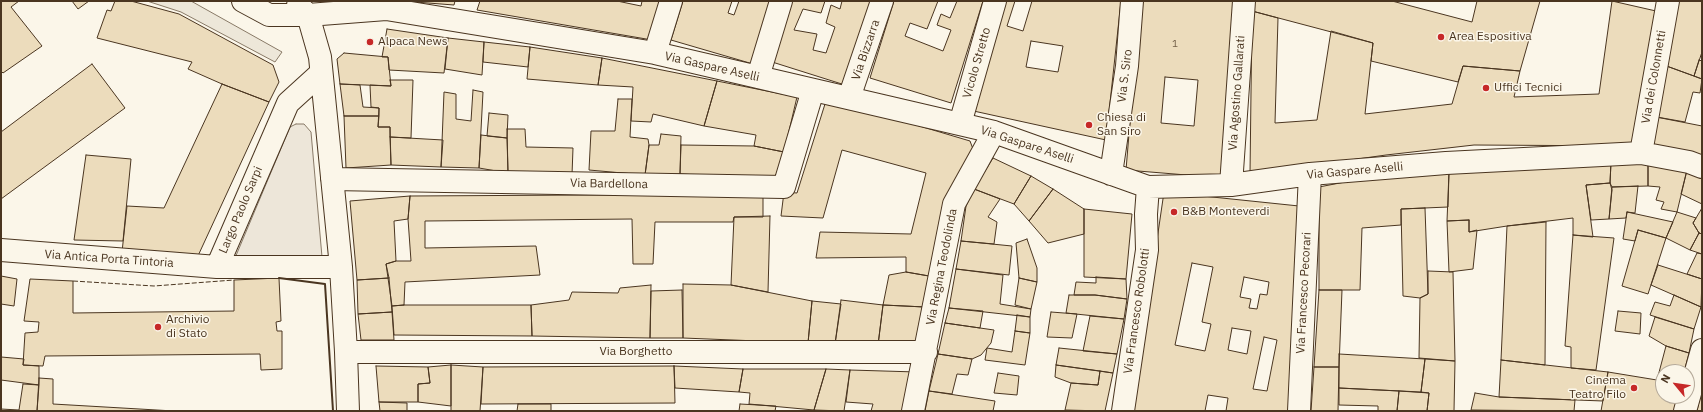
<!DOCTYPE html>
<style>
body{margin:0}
#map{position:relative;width:1703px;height:412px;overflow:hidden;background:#fbf6e9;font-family:"IBM Plex Sans",sans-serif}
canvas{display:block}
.frame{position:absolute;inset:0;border:2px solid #4a3520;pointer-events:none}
.north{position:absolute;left:1655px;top:364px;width:40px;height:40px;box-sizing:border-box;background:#fbf6e9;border:1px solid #b4a999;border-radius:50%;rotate:299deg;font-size:11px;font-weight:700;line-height:16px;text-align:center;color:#4a3520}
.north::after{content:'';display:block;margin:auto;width:14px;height:18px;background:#c62828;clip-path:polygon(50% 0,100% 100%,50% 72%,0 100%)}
</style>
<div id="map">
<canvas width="1703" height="412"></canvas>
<div class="frame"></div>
<div class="north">N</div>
</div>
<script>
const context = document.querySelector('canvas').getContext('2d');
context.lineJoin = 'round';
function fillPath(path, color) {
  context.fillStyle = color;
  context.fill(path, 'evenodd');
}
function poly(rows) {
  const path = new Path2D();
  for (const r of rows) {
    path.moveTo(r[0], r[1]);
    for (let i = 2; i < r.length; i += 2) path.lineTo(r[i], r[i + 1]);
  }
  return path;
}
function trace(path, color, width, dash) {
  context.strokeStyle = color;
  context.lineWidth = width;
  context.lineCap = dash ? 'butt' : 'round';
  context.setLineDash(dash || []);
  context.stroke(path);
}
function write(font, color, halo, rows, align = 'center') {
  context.font = font + ' "IBM Plex Sans",sans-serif';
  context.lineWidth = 3;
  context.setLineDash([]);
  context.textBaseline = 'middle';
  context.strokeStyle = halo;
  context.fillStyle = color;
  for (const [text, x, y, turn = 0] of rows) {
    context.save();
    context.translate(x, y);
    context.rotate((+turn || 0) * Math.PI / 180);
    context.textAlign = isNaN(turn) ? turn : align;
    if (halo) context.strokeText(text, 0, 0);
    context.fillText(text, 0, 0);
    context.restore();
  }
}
const green = poly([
 [296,124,304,124,311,132,322,257,235,258,290,127,296,124]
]);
const parking = poly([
 [147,1,191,1,282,52,275,62,181,12,147,1]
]);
const building = poly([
 [1,1,19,1,11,7,42,46,3,73,1,71,1,1],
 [72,1,89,1,78,9,72,1],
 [115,1,131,1,179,14,273,65,279,82,269,102,222,84,188,69,192,62,97,38,107,10,111,11,115,1],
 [402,1,455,1,454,5,402,1],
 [480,1,617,1,641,6,642,1,664,1,652,40,477,10,480,1],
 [683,1,732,1,728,13,734,15,739,1,771,1,753,64,671,40,683,1],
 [788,1,825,1,821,13,803,9,794,30,817,34,813,50,826,53,835,27,826,23,831,5,840,9,842,1,871,1,845,85,769,61,788,1],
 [894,1,938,1,927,29,910,23,905,36,943,51,951,30,937,25,941,14,950,18,957,1,983,1,951,103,870,78,894,1],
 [999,1,1015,1,1007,26,1023,31,1032,1,1121,1,1106,140,969,110,999,1],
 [1031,41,1063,46,1058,72,1026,67,1031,41],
 [1140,1,1238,1,1223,178,1126,170,1140,1],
 [1165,77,1198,80,1194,126,1161,123,1165,77],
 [1255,1,1392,1,1472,22,1477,1,1540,1,1520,71,1463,66,1458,82,1371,61,1373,43,1252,11,1255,1],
 [1612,1,1656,11,1638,146,1474,145,1386,155,1250,174,1252,11,1278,18,1275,123,1317,120,1331,31,1373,43,1365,114,1452,104,1463,66,1520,71,1514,97,1599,94,1612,1],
 [1679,1,1702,1,1702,52,1694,76,1661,64,1679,1],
 [387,29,448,38,444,73,389,70,388,57,382,57,387,29],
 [448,38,484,42,482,75,445,69,448,38],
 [484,42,530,47,528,67,483,62,484,42],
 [530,47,602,58,598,85,527,79,530,47],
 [344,53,388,57,391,86,340,84,337,59,344,53],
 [602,58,717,81,704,126,653,114,651,122,631,121,633,87,598,85,602,58],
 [1699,60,1702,61,1702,79,1694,76,1699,60],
 [92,64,125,108,1,199,1,132,92,64],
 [1661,64,1702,79,1700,93,1693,92,1685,122,1651,116,1661,64],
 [390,80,413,80,411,138,390,137,390,127,378,127,379,108,371,107,370,85,391,86,390,80],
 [717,81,797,97,784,152,754,146,756,135,704,126,717,81],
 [222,84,269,102,197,258,122,252,127,206,164,208,222,84],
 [340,84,360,85,363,107,379,108,379,116,344,116,340,84],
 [473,90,483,92,479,168,441,167,444,92,456,94,456,119,471,121,473,90],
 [618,99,632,99,630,137,648,139,649,145,645,175,589,170,591,131,615,131,618,99],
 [825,104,886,116,970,141,973,149,929,276,906,272,906,257,816,258,820,232,911,234,926,173,842,150,823,218,781,216,784,192,797,193,825,104],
 [489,113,508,115,507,138,487,136,489,113],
 [344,116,379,116,378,127,390,127,391,165,346,168,344,116],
 [1651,116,1702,126,1702,160,1646,149,1651,116],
 [507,129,525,129,526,147,573,148,572,175,508,173,507,129],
 [661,134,681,136,680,174,645,175,649,145,659,145,661,134],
 [481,135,507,138,508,173,479,168,481,135],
 [390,137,443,140,441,167,391,165,390,137],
 [681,145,754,146,784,152,777,179,680,174,681,145],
 [86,155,131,159,123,241,74,240,86,155],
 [993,158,1031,176,1014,204,974,189,993,158],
 [1648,161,1648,186,1612,187,1610,183,1611,162,1648,161],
 [1648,161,1687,170,1677,212,1661,209,1664,202,1656,200,1660,187,1648,186,1648,161],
 [1611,162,1610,183,1586,185,1593,237,1573,235,1573,218,1507,226,1469,232,1469,220,1447,221,1449,172,1611,162],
 [1687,170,1702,178,1702,204,1681,194,1687,170],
 [1449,172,1448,207,1401,209,1401,225,1362,228,1360,290,1319,290,1319,187,1350,181,1449,172],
 [1031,176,1053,189,1029,221,1014,204,1031,176],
 [1610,183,1612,190,1609,219,1591,220,1586,185,1610,183],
 [1638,186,1635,213,1627,212,1626,218,1609,219,1612,187,1638,186],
 [974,189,1000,199,988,217,997,222,994,244,961,241,966,206,974,189],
 [1053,189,1084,209,1084,234,1048,243,1029,221,1053,189],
 [1164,192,1299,206,1291,411,1226,411,1228,398,1208,395,1205,411,1132,411,1164,192],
 [1192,263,1213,267,1202,322,1211,324,1205,351,1175,345,1192,263],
 [1244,277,1269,282,1267,295,1260,294,1257,309,1249,308,1251,299,1240,297,1244,277],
 [1232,328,1251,331,1247,354,1228,350,1232,328],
 [1264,337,1277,340,1267,391,1253,389,1264,337],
 [763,194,763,217,734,217,733,222,655,222,653,264,633,264,632,219,425,221,425,248,536,246,540,275,405,282,404,305,392,306,386,264,396,261,411,261,408,219,410,196,763,194],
 [410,196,408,219,394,221,396,261,386,264,389,278,357,280,350,201,410,196],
 [1425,208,1428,294,1420,298,1403,296,1401,209,1425,208],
 [1702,208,1702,234,1699,233,1693,223,1702,208],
 [1084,209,1132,214,1126,279,1084,277,1084,209],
 [1627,212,1673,222,1666,238,1638,230,1635,241,1623,239,1627,212],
 [1677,212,1696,218,1693,223,1699,233,1690,250,1666,238,1677,212],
 [770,216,768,292,731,285,734,217,770,216],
 [1469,220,1469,232,1477,230,1473,269,1449,272,1447,221,1469,220],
 [1546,222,1545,365,1501,360,1507,226,1546,222],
 [1638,230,1666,238,1648,294,1622,286,1638,230],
 [1699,233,1702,234,1702,254,1690,250,1699,233],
 [1573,235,1614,238,1596,370,1571,368,1571,347,1565,346,1573,235],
 [1027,239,1037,268,1037,282,1019,278,1016,243,1027,239],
 [961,241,1012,246,1009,275,956,269,961,241],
 [1697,253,1702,254,1702,279,1687,274,1697,253],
 [1658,265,1702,279,1701,307,1651,285,1658,265],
 [956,269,1003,275,1000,304,1031,309,1030,317,949,308,956,269],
 [1428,271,1453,272,1455,361,1419,358,1420,298,1428,294,1428,271],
 [906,272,929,276,925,307,883,305,889,275,906,272],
 [1,276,17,279,14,306,1,304,1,276],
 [1096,277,1126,279,1127,299,1095,295,1074,295,1076,282,1096,283,1096,277],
 [279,278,281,321,276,322,277,331,282,331,282,369,261,370,260,354,45,356,43,366,23,365,25,333,38,332,39,322,24,321,30,279,73,281,73,313,234,311,234,280,279,278],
 [389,278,392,312,358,314,357,280,389,278],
 [1019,278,1037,282,1031,309,1015,305,1019,278],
 [683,284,731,285,812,301,808,343,683,338,683,284],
 [651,285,650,338,532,336,531,305,569,300,572,292,618,293,620,288,651,285],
 [682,290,683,338,650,338,651,291,682,290],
 [1319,290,1342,290,1339,367,1314,367,1319,290],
 [1069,295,1095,295,1127,299,1124,319,1066,313,1069,295],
 [1674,295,1701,307,1694,329,1650,315,1655,302,1670,306,1674,295],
 [841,300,883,305,878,345,835,344,841,300],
 [812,301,841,304,835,344,808,343,812,301],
 [404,305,531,305,532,336,394,335,392,306,404,305],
 [883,305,925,307,919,346,878,345,883,305],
 [949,308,983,311,980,328,945,323,949,308],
 [1618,311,1641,313,1640,334,1615,331,1618,311],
 [392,312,394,340,361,340,358,314,392,312],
 [1051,312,1077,314,1072,338,1047,337,1051,312],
 [1017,315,1030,317,1030,333,1015,331,1017,315],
 [1090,316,1124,319,1117,354,1083,351,1090,316],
 [1655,317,1694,329,1689,353,1666,346,1649,336,1655,317],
 [945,323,994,330,991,343,981,355,972,359,938,354,945,323],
 [1015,331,1030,333,1025,365,985,360,987,348,1012,352,1015,331],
 [1666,346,1689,353,1684,372,1663,372,1663,381,1657,380,1666,346],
 [1059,348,1117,354,1113,373,1056,365,1059,348],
 [938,354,972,359,968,375,957,374,952,394,929,391,938,354],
 [1339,354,1425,359,1421,392,1339,388,1339,354],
 [1,357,24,359,23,365,39,366,39,385,1,380,1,357],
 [1425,359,1455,361,1454,411,1427,411,1429,393,1421,392,1425,359],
 [1501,360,1608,372,1603,401,1499,397,1501,360],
 [451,365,451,406,418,402,418,384,430,383,428,367,451,365],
 [451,365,483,367,480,411,451,411,451,365],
 [1056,365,1100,371,1098,385,1071,383,1055,377,1056,365],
 [376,366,428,367,430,383,418,384,418,402,379,402,376,366],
 [674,366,675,403,481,404,483,367,674,366],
 [674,366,743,369,739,392,675,388,674,366],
 [1314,367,1339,367,1338,411,1311,411,1314,367],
 [743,369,826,369,814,410,749,404,750,393,739,392,743,369],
 [826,369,850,370,844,411,814,410,826,369],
 [850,370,917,372,908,411,871,411,873,404,846,402,850,370],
 [1100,371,1113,373,1105,411,1065,410,1071,383,1098,385,1100,371],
 [1608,372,1663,381,1663,396,1679,396,1676,411,1601,411,1608,372],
 [998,373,1019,376,1017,395,994,393,998,373],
 [39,378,53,379,53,404,174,411,37,411,39,378],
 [23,384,39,385,37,411,1,411,1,409,19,410,23,384],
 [1339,388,1399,391,1397,411,1378,411,1378,406,1339,405,1339,388],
 [929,391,995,401,993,411,925,411,929,391],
 [1399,391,1429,393,1427,411,1397,411,1399,391],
 [1475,393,1499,397,1575,400,1574,411,1471,410,1475,393],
 [1701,393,1702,411,1697,411,1701,393],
 [379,402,407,403,407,411,380,411,379,402],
 [518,404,551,404,551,411,517,411,518,404],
 [740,404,776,406,775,411,739,411,740,404]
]);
const street = poly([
 [243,1,269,15,308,15,386,9,655,53,994,132,1148,187,1231,185,1310,174,1446,163,1641,153,1689,162,1702,167],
 [298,5,308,15,320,57,341,267,346,352,348,411],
 [655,53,671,1],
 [758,77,781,1],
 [849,98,882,1],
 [960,124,995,1],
 [1641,153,1668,1],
 [1111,174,1127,66,1132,1],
 [332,179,784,187,813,90],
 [1231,185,1244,1],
 [1,250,217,267,341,267],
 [217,267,288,103,321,73],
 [346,352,926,352],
 [913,411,954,204,994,132],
 [1123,411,1147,250,1146,214,1148,187],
 [1299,411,1310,174],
 [1685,411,1702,350]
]);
const fence = poly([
 [73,281,154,286,234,280]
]);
const wall = poly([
 [279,278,325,284,333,411]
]);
const markers = [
 [1441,37,4,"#c62828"],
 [370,42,4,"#c62828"],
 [1486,88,4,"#c62828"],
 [1089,125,4,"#c62828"],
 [1174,212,4,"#c62828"],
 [158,327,4,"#c62828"],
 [1634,388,4,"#c62828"]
];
const numberNames = [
 ["1",1175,44]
];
const poiNames = [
 ["Area Espositiva",1449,37],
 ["Alpaca News",378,42],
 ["Uffici Tecnici",1494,88],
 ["Chiesa di",1097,118],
 ["San Siro",1097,132],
 ["B&B Monteverdi",1182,212],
 ["Archivio",166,320],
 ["di Stato",166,334],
 ["Cinema",1626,381,"right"],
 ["Teatro Filo",1626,395,"right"]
];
const streetNames = [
 ["Via Bizzarra",866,50,-71],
 ["Vicolo Stretto",977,63,-74],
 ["Via Gaspare Aselli",712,67,13],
 ["Via S. Siro",1125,76,-83],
 ["Via dei Colonnetti",1654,77,-80],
 ["Via Agostino Gallarati",1237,93,-86],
 ["Via Gaspare Aselli",1027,145,18],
 ["Via Gaspare Aselli",1355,171,-5],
 ["Via Bardellona",609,184,1],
 ["Largo Paolo Sarpi",241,210,-67],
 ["Via Antica Porta Tintoria",109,259,4],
 ["Via Regina Teodolinda",942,267,-79],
 ["Via Francesco Pecorari",1304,293,-87],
 ["Via Francesco Robolotti",1137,311,-82],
 ["Via Borghetto",636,352]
];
fillPath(green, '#ede6d9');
trace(green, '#887966', 1);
fillPath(parking, '#ede7d9');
trace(parking, '#887966', 1);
fillPath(building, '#ecdcbc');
trace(building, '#4a3520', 1);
trace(street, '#4a3520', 24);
trace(street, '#fbf6e9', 22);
trace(fence, '#4a3520', 1, [5, 2]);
trace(wall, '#4a3520', 2);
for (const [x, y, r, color] of markers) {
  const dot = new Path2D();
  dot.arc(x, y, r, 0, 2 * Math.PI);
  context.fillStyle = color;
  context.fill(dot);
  trace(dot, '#fbf6e9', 1.5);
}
write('10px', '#725f47', null, numberNames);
write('12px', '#4a3520', '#fbf6e9', poiNames, 'left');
write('12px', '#4a3520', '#fbf6e9', streetNames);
</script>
